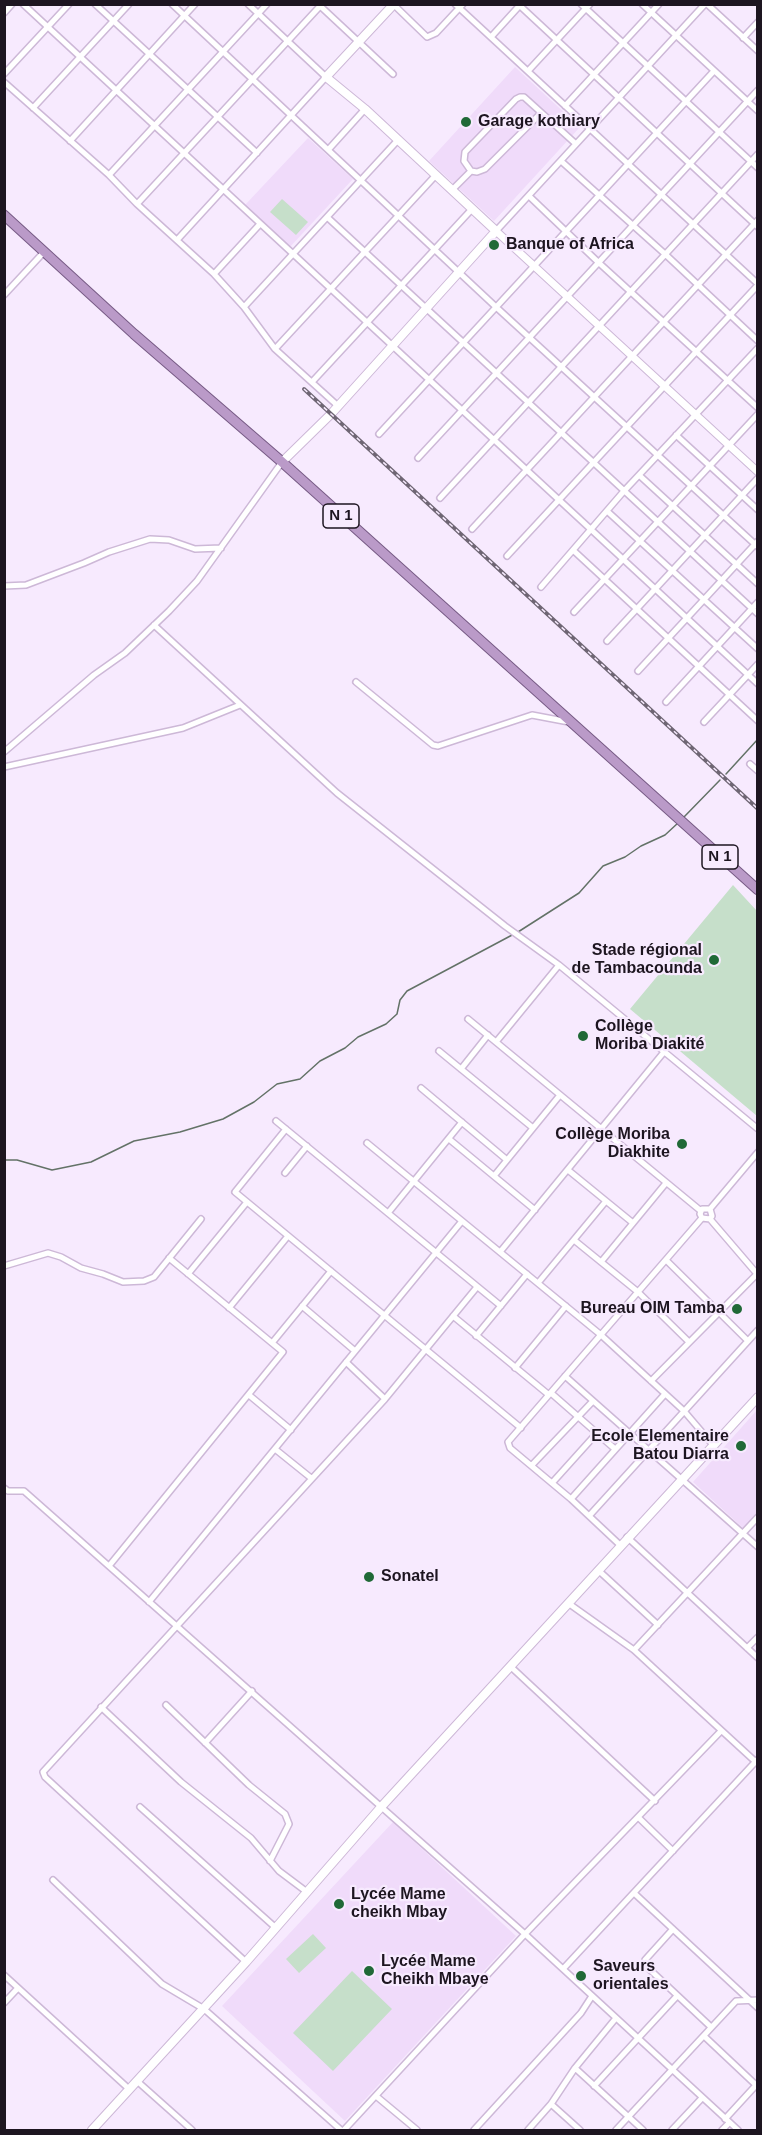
<!DOCTYPE html>
<meta charset="utf-8">
<style>
body{margin:0}
#map{position:relative;width:762px;height:2135px;overflow:hidden;background:#f7eafe;font-family:Helvetica,sans-serif}
canvas{display:block}
.frame{position:absolute;inset:0;border:6px solid #1d1520;pointer-events:none}
</style>
<div id="map">
<canvas width="762" height="2135"></canvas>
<div class="frame"></div>
</div>
<script>
const context = document.querySelector('canvas').getContext('2d');
context.lineJoin = 'round';
function fillPath(path, color) {
  context.fillStyle = color;
  context.fill(path, 'evenodd');
}
function poly(rows) {
  const path = new Path2D();
  for (const r of rows) {
    path.moveTo(r[0], r[1]);
    for (let i = 2; i < r.length; i += 2) path.lineTo(r[i], r[i + 1]);
  }
  return path;
}
function trace(path, color, width, dash) {
  context.strokeStyle = color;
  context.lineWidth = width;
  context.lineCap = dash ? 'butt' : 'round';
  context.setLineDash(dash || []);
  context.stroke(path);
}
function write(font, color, halo, rows, align = 'center') {
  context.font = font + ' Helvetica,sans-serif';
  context.lineWidth = 4.5;
  context.setLineDash([]);
  context.textBaseline = 'middle';
  context.strokeStyle = halo;
  context.fillStyle = color;
  for (const [text, x, y, turn = 0] of rows) {
    context.save();
    context.translate(x, y);
    context.rotate((+turn || 0) * Math.PI / 180);
    context.textAlign = isNaN(turn) ? turn : align;
    if (halo) context.strokeText(text, 0, 0);
    context.fillText(text, 0, 0);
    context.restore();
  }
}
const built = poly([
 [515,67,580,127,494,221,429,161],
 [308,138,353,179,290,247,245,205],
 [757,1410,757,1513,743,1528,693,1482],
 [393,1822,516,1936,345,2121,222,2006]
]);
const green = poly([
 [282,199,308,222,296,235,270,212],
 [733,885,757,911,757,1116,630,1009],
 [313,1934,326,1948,299,1973,286,1959],
 [352,1971,392,2009,333,2071,293,2033]
]);
const stream = poly([
 [726,774,758,739],
 [684,817,720,780],
 [518,932,579,893,603,866,625,857,641,846,665,835,678,823],
 [4,1160,17,1160,52,1170,91,1162,134,1141,180,1132,223,1119,254,1102,277,1084,300,1079,320,1061,345,1048,358,1037,386,1024,397,1014,400,1000,407,991,514,934]
]);
const minor = poly([
 [23,4,758,684],
 [95,4,257,153],
 [172,4,496,307,758,547],
 [318,4,393,74],
 [393,4,427,37,436,33,463,4],
 [455,4,758,284],
 [518,4,758,227],
 [581,4,758,168],
 [642,4,758,111],
 [707,4,758,51],
 [4,13,12,4],
 [491,37,521,4],
 [743,38,758,22],
 [528,71,590,4],
 [4,74,69,4],
 [4,82,109,175,137,204,214,274,244,307,275,349,338,406],
 [565,106,659,4],
 [33,108,129,4],
 [70,141,195,4],
 [328,150,365,109],
 [561,161,665,254,758,341],
 [471,171,464,161,465,152,516,99,520,97,524,97,576,144],
 [109,175,267,4],
 [452,190,471,171,477,172,485,169,541,113],
 [529,196,598,262,758,408],
 [137,204,322,4],
 [327,217,758,614],
 [496,231,705,4],
 [177,240,326,77,248,4],
 [214,274,260,224],
 [4,295,44,252],
 [244,307,398,140],
 [275,349,436,175],
 [312,382,472,209],
 [379,434,714,71],
 [676,435,758,510],
 [418,458,758,90],
 [639,475,758,584],
 [440,498,758,154],
 [607,511,758,649],
 [472,529,758,220],
 [574,551,758,721],
 [507,556,758,285],
 [4,586,26,585,84,563,109,552,150,539,169,540,195,549,221,548],
 [541,587,624,491,758,348],
 [574,612,758,414],
 [154,625,337,793,505,926,559,965,758,1129],
 [607,641,758,478],
 [638,671,758,541],
 [356,682,433,745,438,746,532,715,569,722],
 [666,702,758,602],
 [704,722,758,664],
 [4,752,94,675,125,653,169,611,197,581,282,462],
 [750,764,758,771],
 [4,767,183,728,240,705],
 [468,1019,701,1211],
 [496,1042,559,965],
 [439,1051,533,1128],
 [461,1069,488,1035],
 [421,1088,507,1160],
 [276,1121,501,1306],
 [286,1129,235,1192,521,1428],
 [449,1139,535,1210],
 [367,1143,601,1335,684,1411,713,1445],
 [568,1170,633,1223],
 [285,1173,307,1146],
 [494,1176,560,1095],
 [710,1209,758,1152],
 [388,1213,462,1122],
 [710,1219,712,1216,710,1209,702,1209,700,1214,702,1218,710,1219,758,1275],
 [574,1240,638,1292,689,1342],
 [500,1252,664,1052],
 [666,1260,748,1341],
 [601,1262,666,1183],
 [4,1266,48,1253,61,1257,81,1268,103,1274,123,1282,144,1281,154,1277,201,1219],
 [188,1274,247,1202],
 [538,1283,606,1201],
 [302,1306,355,1351],
 [229,1308,288,1236],
 [453,1316,549,1395],
 [476,1336,527,1274],
 [272,1343,331,1271],
 [346,1362,385,1399],
 [515,1368,566,1306],
 [565,1376,758,1547],
 [651,1381,757,1274],
 [551,1393,615,1449],
 [249,1395,291,1430],
 [275,1449,311,1478],
 [532,1465,593,1401],
 [552,1483,597,1433],
 [4,1488,8,1491,24,1491,525,1934,738,2130],
 [571,1499,665,1394],
 [589,1516,758,1330],
 [627,1537,758,1658],
 [620,1545,571,1499,510,1448,508,1442,702,1218],
 [109,1566,283,1352,169,1258],
 [598,1570,658,1625],
 [149,1602,462,1221],
 [568,1603,634,1650,758,1764],
 [747,1648,758,1637],
 [634,1650,758,1517],
 [510,1666,655,1801],
 [166,1705,249,1785,285,1814,289,1824,270,1861],
 [101,1707,181,1782,251,1838,279,1871,307,1892],
 [205,1743,252,1691],
 [140,1807,276,1928],
 [639,1818,673,1851],
 [53,1880,162,1984,204,2009,341,2130],
 [634,1893,758,2008],
 [673,1929,645,1960,646,1966,711,2027],
 [246,1962,45,1777,43,1772,385,1399,477,1287],
 [563,1969,758,1759],
 [4,1975,129,2089],
 [4,2003,18,1988],
 [704,2036,756,2085],
 [575,2068,643,2130],
 [137,2081,192,2130],
 [594,2086,677,1996],
 [376,2096,417,2130],
 [551,2104,580,2130],
 [725,2119,758,2083],
 [344,2130,525,1934,721,1731],
 [474,2130,581,2013,592,1996],
 [528,2130,551,2104,575,2068,616,2018],
 [616,2130,736,2001,758,2000],
 [672,2130,702,2098],
 [722,2130,729,2123]
]);
const tertiary = poly([
 [496,231,758,472]
]);
const secondary = poly([
 [282,462,331,414,496,231,365,109,326,77,394,4],
 [92,2130,246,1962,382,1806,758,1397]
]);
const trunk = poly([
 [4,215,134,334,282,462,758,890]
]);
const rail = poly([
 [304,389,758,809]
]);
const markers = [
 [466,122,6,"#206937"],
 [494,245,6,"#206937"],
 [714,960,6,"#206937"],
 [583,1036,6,"#206937"],
 [682,1144,6,"#206937"],
 [737,1309,6,"#206937"],
 [741,1446,6,"#206937"],
 [369,1577,6,"#206937"],
 [339,1904,6,"#206937"],
 [369,1971,6,"#206937"],
 [581,1976,6,"#206937"]
];
const shields = [
 [341,516,36],
 [720,857,36]
];
const shieldNames = [
 ["N 1",341,516],
 ["N 1",720,857]
];
const poiNames = [
 ["Garage kothiary",478,122],
 ["Banque of Africa",506,245],
 ["Stade régional",702,951,"right"],
 ["de Tambacounda",702,969,"right"],
 ["Collège",595,1027],
 ["Moriba Diakité",595,1045],
 ["Collège Moriba",670,1135,"right"],
 ["Diakhite",670,1153,"right"],
 ["Bureau OIM Tamba",725,1309,"right"],
 ["Ecole Elementaire",729,1437,"right"],
 ["Batou Diarra",729,1455,"right"],
 ["Sonatel",381,1577],
 ["Lycée Mame",351,1895],
 ["cheikh Mbay",351,1913],
 ["Lycée Mame",381,1962],
 ["Cheikh Mbaye",381,1980],
 ["Saveurs",593,1967],
 ["orientales",593,1985]
];
fillPath(built, '#f0dbfa');
fillPath(green, '#c6dfca');
trace(stream, '#637267', 1.5);
trace(minor, '#cdb8d7', 8);
trace(tertiary, '#cdb8d7', 9);
trace(secondary, '#cdb8d7', 10);
trace(trunk, '#775b85', 11);
trace(minor, '#fff', 5);
trace(tertiary, '#fff', 7);
trace(secondary, '#fff', 8);
trace(trunk, '#ba9ac8', 9);
trace(rail, '#6f6674', 4);
trace(rail, '#f7eafe', 1.5, [4.5]);
for (const [x, y, r, color] of markers) {
  const dot = new Path2D();
  dot.arc(x, y, r, 0, 2 * Math.PI);
  context.fillStyle = color;
  context.fill(dot);
  trace(dot, '#f7eafe', 2);
}
for (const [x, y, w] of shields) {
  const box = new Path2D();
  box.roundRect(x - w / 2, y - 12, w, 24, 4.5);
  context.fillStyle = '#f7eafe';
  context.fill(box);
  trace(box, '#1d1520', 1.5);
}
write('bold 15px', '#1d1520', null, shieldNames);
write('bold 16px', '#1d1520', '#f7eafe', poiNames, 'left');
</script>
